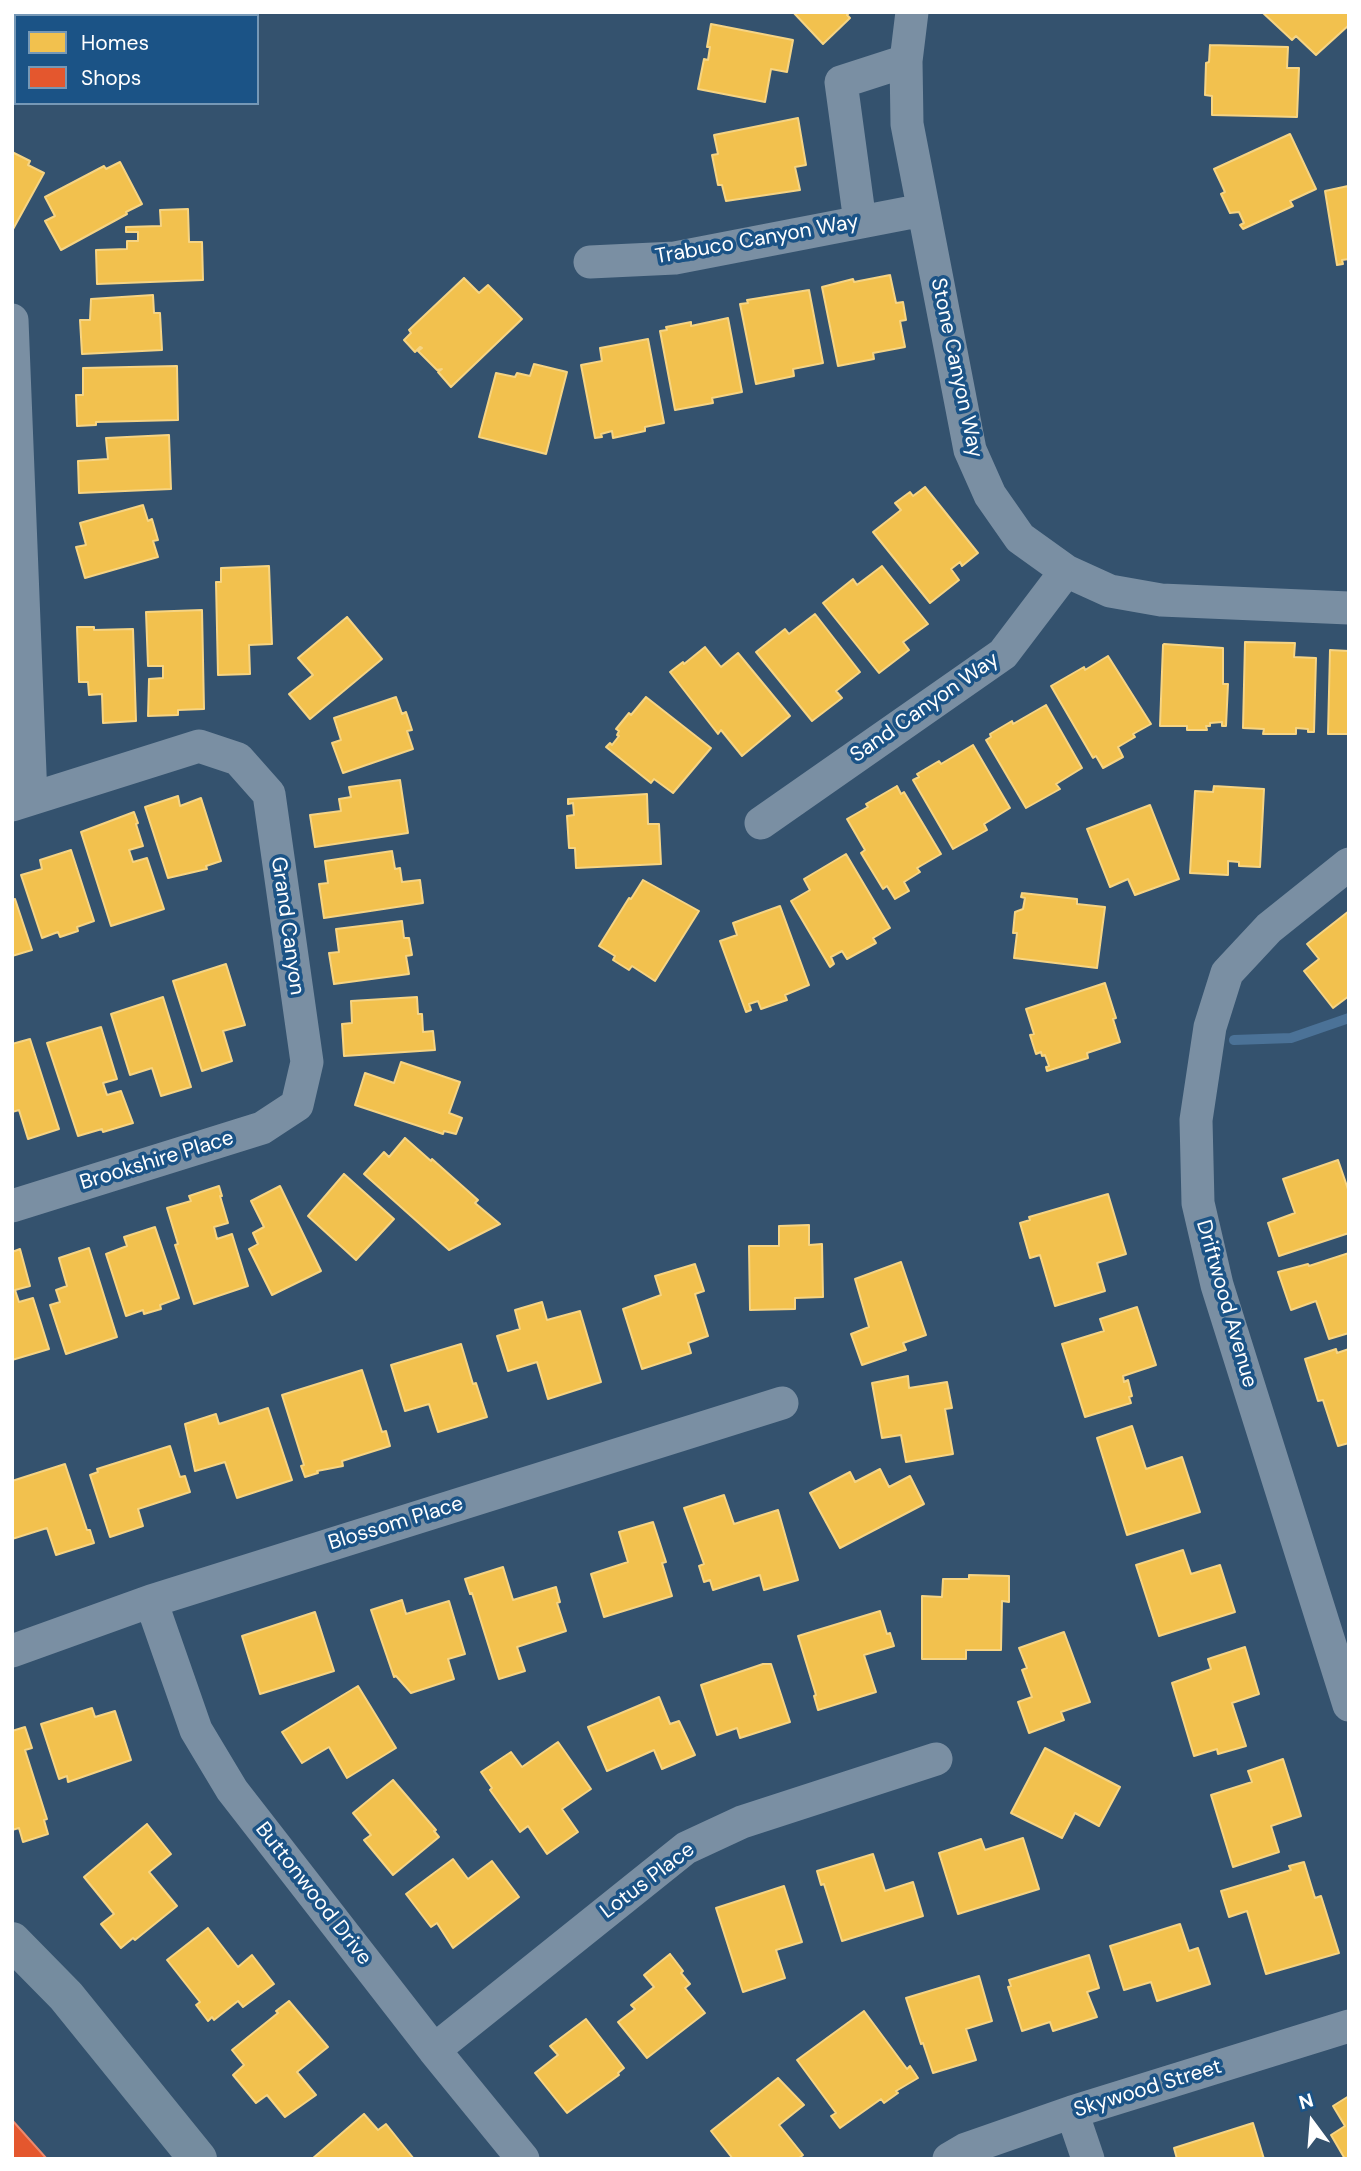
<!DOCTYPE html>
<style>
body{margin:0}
#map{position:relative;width:1361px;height:2171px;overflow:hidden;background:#34526e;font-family:"DM Sans",sans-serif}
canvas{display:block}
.frame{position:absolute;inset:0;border:14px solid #fff;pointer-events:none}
.legend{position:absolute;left:14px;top:14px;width:245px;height:91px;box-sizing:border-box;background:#1b5386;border:2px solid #7698b6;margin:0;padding:9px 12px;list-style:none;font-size:21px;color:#fff}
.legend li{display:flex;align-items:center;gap:14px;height:35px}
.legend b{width:35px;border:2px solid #7698b6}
.north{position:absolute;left:1277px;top:2087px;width:70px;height:70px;-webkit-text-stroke:5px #1b5386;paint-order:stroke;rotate:344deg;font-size:19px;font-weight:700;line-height:28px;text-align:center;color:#fff}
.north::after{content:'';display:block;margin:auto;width:24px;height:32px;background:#fff;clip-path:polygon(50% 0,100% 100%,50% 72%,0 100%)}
</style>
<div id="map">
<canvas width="1361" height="2171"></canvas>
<div class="frame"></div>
<ul class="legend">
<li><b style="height:19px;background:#f2c14e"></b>Homes</li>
<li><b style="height:19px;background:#e4572e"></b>Shops</li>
</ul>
<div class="north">N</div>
</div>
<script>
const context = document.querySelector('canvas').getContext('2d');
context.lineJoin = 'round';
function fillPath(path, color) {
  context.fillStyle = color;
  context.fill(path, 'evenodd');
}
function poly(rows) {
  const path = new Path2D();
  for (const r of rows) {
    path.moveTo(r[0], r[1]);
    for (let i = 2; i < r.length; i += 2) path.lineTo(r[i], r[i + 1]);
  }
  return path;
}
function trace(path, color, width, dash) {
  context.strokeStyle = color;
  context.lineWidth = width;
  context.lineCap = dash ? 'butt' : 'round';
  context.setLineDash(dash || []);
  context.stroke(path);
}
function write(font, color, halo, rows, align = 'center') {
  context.font = font + ' "DM Sans",sans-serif';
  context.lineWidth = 7;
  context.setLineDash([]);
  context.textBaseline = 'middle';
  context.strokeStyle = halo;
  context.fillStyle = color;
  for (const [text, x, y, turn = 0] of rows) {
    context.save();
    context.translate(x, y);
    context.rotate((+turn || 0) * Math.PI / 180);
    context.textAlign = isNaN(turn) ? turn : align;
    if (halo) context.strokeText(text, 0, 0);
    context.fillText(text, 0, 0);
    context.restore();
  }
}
const homes = poly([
 [793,12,850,12,847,15,850,18,823,44,793,12],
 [1262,12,1349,12,1349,25,1316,55,1296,36,1292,40,1262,12],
 [711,24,793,40,787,72,771,69,765,102,698,89,704,59,708,60,710,47,707,47,711,24],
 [1210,45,1288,47,1287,68,1299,68,1297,117,1212,115,1212,96,1205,95,1206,63,1209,62,1210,45],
 [798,118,806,165,795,167,800,190,726,201,722,185,718,185,712,155,718,154,714,135,798,118],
 [1290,134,1316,189,1290,201,1293,206,1243,229,1240,225,1244,223,1239,212,1230,213,1221,194,1225,192,1214,169,1290,134],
 [12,152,30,161,28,165,44,173,12,231,12,152],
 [120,162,142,204,126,212,127,214,61,250,45,221,55,216,45,197,104,166,106,169,120,162],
 [1348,186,1349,259,1342,260,1343,264,1337,265,1325,191,1348,186],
 [188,209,189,242,202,242,203,280,97,284,96,250,127,249,127,241,138,241,138,232,126,232,126,227,161,226,160,210,188,209],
 [890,275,896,303,903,302,906,320,900,321,905,347,873,353,874,359,838,366,822,287,853,279,854,282,890,275],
 [464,278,479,293,488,285,522,319,451,387,438,372,442,369,437,370,418,351,422,348,420,347,415,352,404,340,411,333,409,330,464,278],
 [809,290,823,363,793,369,794,376,756,384,740,304,748,303,747,300,809,290],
 [153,295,154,313,160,313,162,350,82,354,80,320,90,320,91,299,153,295],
 [728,318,742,392,712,398,713,403,675,410,660,331,667,330,666,327,691,322,691,326,728,318],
 [648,339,664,423,645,427,645,431,613,438,612,431,601,434,602,437,595,438,581,365,602,361,600,348,648,339],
 [534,364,567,372,546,454,479,437,496,373,515,377,517,373,530,376,534,364],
 [177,366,178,420,96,422,96,425,77,426,76,395,83,395,83,368,177,366],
 [169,435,171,489,79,493,78,461,108,459,106,438,169,435],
 [925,487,978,553,962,566,960,562,951,569,959,580,930,603,873,532,901,510,895,503,910,492,913,496,925,487],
 [143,505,148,521,152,519,158,540,153,541,158,557,85,578,76,547,86,545,80,523,143,505],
 [269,566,272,644,249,645,250,674,218,675,216,582,221,582,221,568,269,566],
 [882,566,928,624,903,642,909,650,879,673,823,603,853,579,857,585,882,566],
 [202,610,204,709,178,710,178,715,148,716,149,679,163,678,163,666,148,666,146,612,202,610],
 [815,614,860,672,836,691,842,698,812,721,756,652,785,629,789,634,815,614],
 [347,617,382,659,310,719,289,694,313,675,298,658,347,617],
 [77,627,94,627,94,630,133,629,136,721,103,723,102,694,89,695,88,682,79,682,77,627],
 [1245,642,1295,643,1294,657,1316,658,1314,732,1308,732,1308,729,1296,728,1296,734,1263,734,1264,729,1243,728,1245,642],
 [1164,644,1223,648,1223,684,1228,684,1226,726,1222,726,1222,722,1210,723,1210,726,1206,726,1207,730,1187,730,1187,726,1160,726,1163,645,1164,644],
 [705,647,721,667,738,653,790,716,742,756,721,730,718,734,670,672,683,662,684,664,705,647],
 [1330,650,1349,651,1349,734,1328,734,1330,650],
 [1108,656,1151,724,1133,734,1135,737,1118,747,1123,757,1103,768,1096,756,1093,758,1051,686,1084,667,1085,670,1108,656],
 [396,697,402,714,406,712,412,730,407,731,413,749,343,773,332,743,341,740,334,718,396,697],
 [646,697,711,748,673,793,654,779,651,783,606,747,610,743,612,745,619,736,617,735,619,731,616,729,629,713,631,715,646,697],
 [1046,705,1082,768,1056,784,1060,789,1026,808,986,740,991,737,990,734,1012,721,1013,724,1046,705],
 [973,745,1010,808,984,824,987,830,953,849,913,780,919,777,917,774,939,761,941,764,973,745],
 [400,780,408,833,315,847,310,815,341,811,339,799,351,797,349,787,400,780],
 [897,786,901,794,904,792,941,854,917,868,920,872,904,882,909,891,895,899,887,886,883,889,861,853,865,850,847,819,868,807,866,804,897,786],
 [1214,786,1264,789,1260,867,1239,866,1239,862,1228,861,1228,875,1190,873,1195,791,1213,792,1214,786],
 [647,794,648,824,659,824,661,864,576,868,575,848,569,848,567,816,574,815,573,803,568,804,568,799,647,794],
 [178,796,180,806,201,798,221,861,206,866,207,869,168,878,145,807,178,796],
 [1150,805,1179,879,1135,895,1128,879,1110,887,1087,829,1150,805],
 [134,812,138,823,136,824,143,846,129,850,133,862,147,858,164,909,111,926,81,832,134,812],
 [71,850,94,921,77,927,78,931,60,937,58,932,42,938,21,875,42,869,40,860,71,850],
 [392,851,395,869,400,868,402,882,420,880,423,903,324,918,319,884,328,883,325,861,392,851],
 [846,854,890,928,873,938,876,943,847,959,842,951,831,957,834,964,830,967,791,901,810,890,804,879,846,854],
 [643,880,699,911,655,981,632,966,629,970,613,960,615,956,599,946,629,898,631,899,643,880],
 [1022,893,1077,899,1077,904,1105,907,1097,968,1014,958,1017,933,1013,933,1015,912,1023,909,1025,898,1021,897,1022,893],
 [15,899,32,950,12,956,12,900,15,899],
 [780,906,809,985,785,995,787,1000,761,1009,758,1001,749,1004,751,1010,746,1012,720,941,737,935,733,923,780,906],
 [1349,911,1349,996,1333,1008,1304,971,1319,959,1307,944,1349,911],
 [402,921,404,938,409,938,412,955,406,956,409,974,334,984,329,953,339,952,336,929,402,921],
 [226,964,245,1025,223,1031,232,1061,202,1071,173,981,226,964],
 [1105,983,1116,1018,1113,1019,1120,1042,1087,1053,1088,1058,1047,1071,1046,1067,1049,1066,1045,1055,1042,1056,1041,1052,1036,1054,1030,1035,1034,1034,1026,1009,1105,983],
 [163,997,191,1087,161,1096,152,1068,130,1075,111,1014,163,997],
 [417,997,418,1014,422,1014,423,1032,433,1031,435,1050,344,1056,342,1024,352,1023,351,1001,417,997],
 [101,1027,117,1079,103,1083,107,1095,121,1091,133,1123,103,1132,102,1129,78,1136,47,1043,101,1027],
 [30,1039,59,1129,28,1139,19,1110,12,1112,12,1044,30,1039],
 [401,1062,460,1082,449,1113,462,1118,456,1134,444,1131,443,1134,355,1105,365,1073,394,1083,401,1062],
 [405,1138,431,1161,432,1159,478,1200,475,1203,500,1224,449,1250,364,1174,384,1152,389,1157,405,1138],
 [1338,1160,1349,1192,1349,1233,1279,1256,1268,1223,1295,1213,1283,1179,1338,1160],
 [344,1174,394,1219,356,1260,308,1216,344,1174],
 [219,1186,222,1196,220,1196,228,1223,214,1227,217,1239,232,1234,248,1286,194,1304,175,1245,178,1244,167,1208,191,1201,189,1196,219,1186],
 [280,1186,321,1271,272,1295,249,1249,258,1244,253,1233,264,1227,251,1201,280,1186],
 [1108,1194,1126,1254,1097,1263,1105,1291,1055,1306,1040,1255,1030,1258,1020,1223,1030,1220,1029,1217,1108,1194],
 [809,1225,809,1245,822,1244,823,1297,795,1298,795,1309,750,1310,749,1246,779,1246,779,1226,809,1225],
 [155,1227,179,1298,160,1305,161,1309,144,1314,143,1310,126,1316,106,1254,127,1246,124,1237,155,1227],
 [89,1248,117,1337,66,1354,50,1305,60,1302,56,1290,67,1286,59,1258,89,1248],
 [20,1249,30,1286,15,1290,19,1302,33,1298,49,1349,12,1360,12,1252,20,1249],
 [1349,1253,1349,1333,1329,1339,1316,1301,1291,1310,1278,1272,1308,1264,1309,1266,1349,1253],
 [901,1262,926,1335,903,1343,906,1350,862,1365,851,1334,869,1327,855,1279,901,1262],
 [695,1264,704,1291,695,1294,708,1336,688,1343,691,1353,642,1369,623,1309,661,1295,655,1276,695,1264],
 [542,1302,547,1320,580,1311,601,1382,548,1399,537,1362,508,1371,497,1336,520,1329,515,1310,542,1302],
 [1137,1307,1156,1365,1123,1376,1124,1382,1128,1380,1132,1396,1129,1397,1131,1403,1085,1417,1062,1344,1104,1331,1100,1319,1137,1307],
 [461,1344,473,1384,476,1383,487,1417,438,1432,429,1404,405,1411,391,1365,461,1344],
 [1336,1349,1337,1353,1349,1349,1349,1443,1338,1446,1323,1400,1318,1401,1305,1359,1336,1349],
 [362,1370,382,1432,386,1431,390,1446,342,1461,343,1466,317,1471,318,1473,305,1477,301,1466,304,1465,282,1395,362,1370],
 [908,1376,909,1388,947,1382,952,1408,945,1409,953,1454,906,1462,901,1435,882,1438,872,1383,908,1376],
 [268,1408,292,1480,237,1498,225,1462,195,1471,185,1424,216,1414,219,1424,268,1408],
 [1132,1426,1146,1469,1182,1457,1200,1512,1127,1535,1097,1438,1132,1426],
 [170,1446,180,1477,185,1476,190,1492,138,1509,143,1526,110,1537,90,1475,98,1472,97,1469,170,1446],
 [65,1464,87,1530,90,1530,94,1543,56,1555,47,1528,12,1539,12,1481,65,1464],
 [880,1469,889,1487,910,1476,924,1504,840,1548,810,1493,850,1472,855,1482,880,1469],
 [724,1495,734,1524,778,1510,798,1580,764,1590,760,1575,713,1590,710,1580,704,1582,699,1566,704,1564,684,1508,724,1495],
 [653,1522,666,1562,662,1563,672,1596,604,1617,591,1574,628,1562,619,1532,653,1522],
 [1183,1550,1191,1574,1220,1565,1235,1612,1159,1636,1136,1565,1183,1550],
 [503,1567,513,1600,556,1587,560,1602,557,1603,566,1631,517,1647,525,1671,499,1679,472,1593,470,1594,465,1579,503,1567],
 [969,1575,1009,1576,1009,1602,1002,1601,1001,1650,966,1650,966,1659,922,1659,922,1596,942,1597,943,1579,969,1579,969,1575],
 [402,1600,406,1614,449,1601,465,1654,448,1659,454,1679,411,1693,396,1676,394,1677,371,1610,402,1600],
 [880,1611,887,1634,890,1633,894,1646,864,1655,876,1692,818,1710,814,1696,816,1695,798,1636,880,1611],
 [315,1612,334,1671,260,1694,242,1636,315,1612],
 [1064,1632,1090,1702,1061,1712,1064,1720,1029,1733,1018,1702,1032,1697,1022,1670,1027,1668,1019,1648,1064,1632],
 [1245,1647,1259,1694,1232,1703,1246,1746,1218,1754,1217,1749,1194,1756,1172,1683,1211,1669,1208,1659,1245,1647],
 [763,1664,771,1664,790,1722,740,1738,737,1728,717,1735,701,1685,763,1664],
 [358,1686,396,1748,347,1778,329,1747,302,1763,282,1732,358,1686],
 [659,1697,670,1724,679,1721,695,1755,662,1769,654,1750,607,1771,588,1727,659,1697],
 [92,1708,95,1717,115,1711,131,1760,68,1782,67,1776,59,1779,41,1724,92,1708],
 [25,1727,32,1748,25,1750,47,1819,44,1820,48,1834,23,1842,19,1828,12,1830,12,1731,25,1727],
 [558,1742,591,1789,562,1809,578,1832,547,1854,528,1826,520,1832,490,1790,492,1788,481,1772,511,1752,522,1767,558,1742],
 [1045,1748,1120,1787,1099,1826,1075,1813,1062,1838,1011,1813,1045,1748],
 [1283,1759,1301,1816,1271,1826,1279,1852,1233,1867,1211,1795,1252,1782,1248,1771,1283,1759],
 [393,1780,436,1830,434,1831,439,1837,393,1875,364,1840,371,1835,353,1813,393,1780],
 [147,1824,171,1854,149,1872,177,1906,135,1940,133,1938,121,1948,101,1924,114,1914,84,1877,147,1824],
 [1023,1838,1039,1889,958,1914,939,1853,981,1839,985,1850,1023,1838],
 [873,1854,885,1891,913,1882,923,1916,842,1941,824,1884,821,1885,817,1871,873,1854],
 [453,1859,468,1879,492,1861,519,1897,453,1948,437,1923,431,1927,406,1894,453,1859],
 [1304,1862,1315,1898,1321,1896,1339,1953,1266,1974,1247,1911,1229,1917,1221,1891,1291,1870,1289,1866,1304,1862],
 [784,1886,802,1942,776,1950,785,1978,743,1992,716,1908,784,1886],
 [1180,1924,1189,1951,1198,1948,1210,1984,1157,2001,1151,1982,1124,1990,1110,1946,1180,1924],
 [208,1928,238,1967,252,1955,274,1984,243,2007,238,2001,214,2020,212,2017,208,2021,196,2005,200,2002,167,1960,208,1928],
 [670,1954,683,1971,681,1973,690,1984,685,1988,705,2013,647,2058,618,2022,635,2009,631,2005,654,1987,644,1975,670,1954],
 [1089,1955,1099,1988,1087,1992,1097,2017,1053,2031,1050,2022,1022,2031,1008,1987,1011,1986,1009,1980,1089,1955],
 [979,1976,992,2021,966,2029,976,2060,933,2073,923,2043,921,2044,906,1998,979,1976],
 [289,2001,328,2047,297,2072,316,2095,285,2117,267,2095,256,2103,233,2075,244,2065,232,2050,278,2013,276,2011,289,2001],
 [864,2011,907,2069,910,2066,918,2078,896,2091,898,2093,884,2103,881,2099,840,2128,831,2116,836,2113,797,2060,864,2011],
 [586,2019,624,2068,618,2073,619,2075,567,2113,535,2073,558,2055,550,2046,586,2019],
 [778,2078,804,2105,779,2125,803,2155,798,2159,733,2159,711,2131,778,2078],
 [1349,2096,1349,2158,1345,2159,1331,2135,1345,2126,1333,2106,1349,2096],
 [364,2114,378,2130,386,2124,414,2159,312,2159,364,2114],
 [1253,2123,1264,2159,1177,2159,1174,2148,1253,2123]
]);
const shops = poly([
 [12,2120,46,2158,12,2159,12,2120]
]);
const stream = poly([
 [1234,1040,1291,1038,1349,1018]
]);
const street = poly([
 [912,12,906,61,907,124,970,450,990,495,1020,538,1066,571,1110,591,1161,600,1349,608],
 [860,222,841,82,906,61],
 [590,262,675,258,923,210],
 [12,320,31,798],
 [12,805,199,746,238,759,269,794,307,1062,297,1105,262,1128,12,1206],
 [761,823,1003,654,1066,571],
 [1349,864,1269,928,1227,973,1210,1027,1196,1120,1198,1203,1217,1285,1349,1705],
 [151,1601,196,1730,232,1790,434,2050,523,2159],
 [12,1651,151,1601,782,1403],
 [434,2050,686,1848,742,1822,936,1759],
 [1072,2112,1088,2159],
 [949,2159,966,2149,1072,2112,1349,2026]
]);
const secondary = poly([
 [12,1941,66,1996,198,2159]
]);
const streetNames = [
 ["Trabuco Canyon Way",757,240,-10],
 ["Stone Canyon Way",956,368,78],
 ["Sand Canyon Way",925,708,-35],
 ["Grand Canyon",287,926,82],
 ["Brookshire Place",157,1161,-17],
 ["Driftwood Avenue",1226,1304,74],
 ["Blossom Place",396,1524,-17],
 ["Lotus Place",648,1881,-37],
 ["Buttonwood Drive",313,1894,52],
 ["Skywood Street",1148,2089,-17]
];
fillPath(homes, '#f2c14e');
trace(homes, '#f6d483', 2);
fillPath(shops, '#e4572e');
trace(shops, '#ec896d', 2);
trace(stream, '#4b7297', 10);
trace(street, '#7a8fa3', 33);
trace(secondary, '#758c9f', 38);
write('21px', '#fff', '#1b5386', streetNames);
</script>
